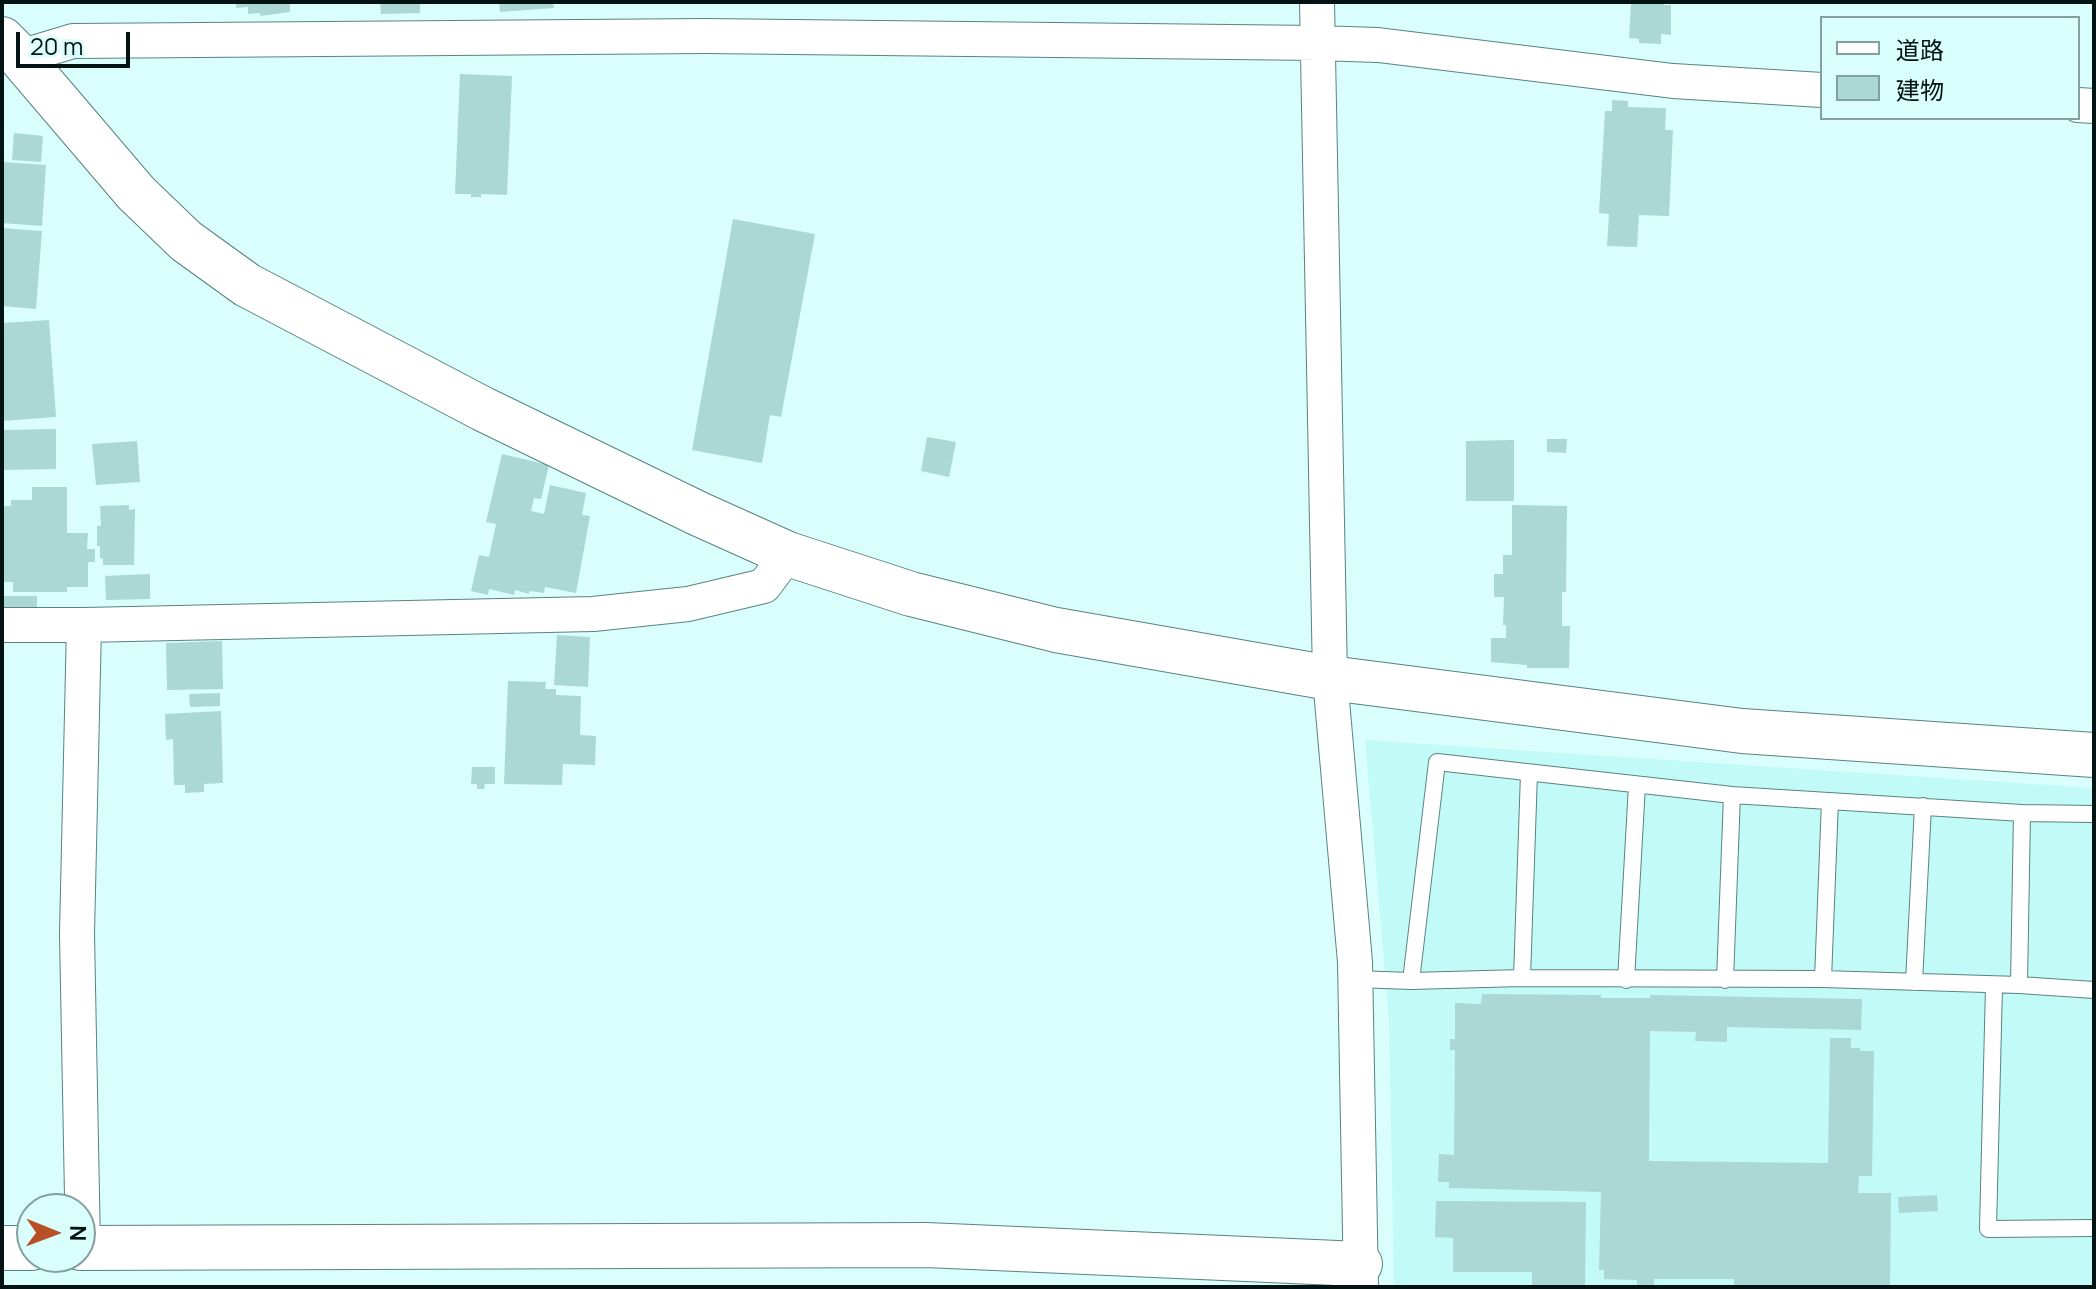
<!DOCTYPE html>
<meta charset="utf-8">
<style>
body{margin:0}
#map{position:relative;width:2096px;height:1289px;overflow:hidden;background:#d9fefb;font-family:Manrope,"Noto Sans JP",sans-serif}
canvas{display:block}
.frame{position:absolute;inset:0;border:4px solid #031313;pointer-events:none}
.legend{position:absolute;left:1820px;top:16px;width:260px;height:104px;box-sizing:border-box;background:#d9fefb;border:2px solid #83a09e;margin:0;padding:10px 14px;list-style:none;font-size:24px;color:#031313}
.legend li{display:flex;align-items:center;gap:16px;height:40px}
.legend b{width:40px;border:2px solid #83a09e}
.north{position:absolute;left:16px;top:1193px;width:80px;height:80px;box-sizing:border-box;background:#d9fefb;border:2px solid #83a09e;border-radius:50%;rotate:91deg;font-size:22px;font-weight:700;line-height:32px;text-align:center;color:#031313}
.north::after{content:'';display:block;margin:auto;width:28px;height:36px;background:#b75125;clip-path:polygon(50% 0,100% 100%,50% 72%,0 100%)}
.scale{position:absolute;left:16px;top:32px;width:114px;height:36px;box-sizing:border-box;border:4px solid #031313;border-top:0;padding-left:10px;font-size:24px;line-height:28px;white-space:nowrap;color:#031313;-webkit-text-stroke:6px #d9fefb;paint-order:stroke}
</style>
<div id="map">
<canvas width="2096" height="1289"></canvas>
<div class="frame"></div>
<ul class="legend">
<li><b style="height:10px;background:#fff"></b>道路</li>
<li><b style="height:22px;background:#abd8d5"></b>建物</li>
</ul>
<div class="north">N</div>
<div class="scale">20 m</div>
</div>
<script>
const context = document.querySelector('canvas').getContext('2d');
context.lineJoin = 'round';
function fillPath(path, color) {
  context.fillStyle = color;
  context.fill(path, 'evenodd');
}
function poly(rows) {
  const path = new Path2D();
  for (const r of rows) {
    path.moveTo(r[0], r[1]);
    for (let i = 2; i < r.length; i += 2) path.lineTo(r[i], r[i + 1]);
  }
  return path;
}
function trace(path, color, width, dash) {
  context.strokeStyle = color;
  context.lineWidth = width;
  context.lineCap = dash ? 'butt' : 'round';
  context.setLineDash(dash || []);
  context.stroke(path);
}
const built = poly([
 [1365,740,2094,788,2094,1287,1394,1287,1389,1019]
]);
const building = poly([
 [236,2,290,2,290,12,260,16,260,13,248,14,248,7,236,8],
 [380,2,420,2,420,13,381,14],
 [499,2,553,2,554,8,500,12],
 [1631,2,1664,2,1664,5,1671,5,1671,35,1661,34,1661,44,1639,43,1639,39,1629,38],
 [460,74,512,76,507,195,481,194,481,197,471,197,471,194,455,194],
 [1612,100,1628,101,1628,107,1666,108,1665,130,1673,130,1669,216,1639,215,1637,247,1607,246,1609,214,1599,213,1605,111,1612,111],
 [14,133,43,136,41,162,12,160],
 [2,162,46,165,42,226,2,223],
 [733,219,815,234,781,417,770,415,762,463,692,450],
 [2,228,42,231,36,309,2,306],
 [49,320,56,417,2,421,2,323],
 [56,429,56,469,2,470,2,430],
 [927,437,956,442,949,477,921,471],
 [1547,439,1567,439,1566,453,1547,452],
 [1514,440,1514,501,1466,501,1466,441],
 [137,441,140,482,96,485,92,444],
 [502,454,549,465,541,499,534,498,531,511,544,514,550,485,586,493,582,515,590,516,576,593,545,587,544,593,529,591,529,594,515,590,514,595,489,589,488,595,471,591,479,555,489,557,496,524,486,522],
 [32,487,67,487,67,533,88,533,87,549,95,549,95,562,88,562,88,587,67,587,67,592,13,592,13,582,2,582,2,506,11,506,11,500,32,500],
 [129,505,129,510,135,509,134,565,103,565,103,559,100,558,100,546,97,546,97,526,101,526,100,506],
 [1512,505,1567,506,1566,592,1562,592,1562,626,1570,626,1569,668,1527,668,1527,665,1491,662,1491,638,1506,638,1506,625,1503,625,1504,597,1494,597,1494,574,1503,574,1503,555,1512,555],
 [150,574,150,599,106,600,105,576],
 [2,596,37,596,37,610,2,610],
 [557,635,590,637,588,687,554,685],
 [222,641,223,689,167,690,166,643],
 [508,681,546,682,545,689,556,689,556,695,581,696,580,735,596,736,595,765,563,764,562,785,504,784],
 [220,693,220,706,190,707,189,694],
 [221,711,223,783,204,784,204,792,185,793,185,785,174,785,173,739,166,740,165,714],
 [472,767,495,767,495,784,485,784,484,789,477,789,477,784,471,784],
 [1482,994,1601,995,1601,998,1650,998,1650,995,1862,999,1861,1030,1727,1027,1727,1042,1695,1041,1696,1032,1650,1031,1649,1161,1828,1163,1830,1038,1851,1038,1851,1048,1860,1048,1860,1051,1874,1051,1872,1176,1859,1176,1858,1193,1891,1193,1890,1287,1734,1287,1734,1279,1654,1279,1654,1286,1637,1286,1637,1280,1604,1279,1604,1270,1599,1270,1601,1192,1449,1188,1449,1182,1438,1182,1439,1154,1454,1155,1455,1050,1450,1050,1450,1039,1455,1039,1455,1003,1481,1004],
 [1937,1195,1938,1211,1899,1213,1898,1197],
 [1436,1201,1586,1202,1585,1286,1532,1286,1532,1272,1453,1272,1453,1238,1435,1237]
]);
const lane = poly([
 [1522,978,1529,773],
 [1356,979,1411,981,1522,978,1823,979,2019,985,2094,990],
 [1823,979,1830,801],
 [1626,980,1637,785],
 [1725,980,1732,795],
 [1411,981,1437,762,1732,795,2022,813,2094,814],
 [1914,982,1923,806],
 [2019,985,2022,813],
 [1994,986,1988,1229,2094,1228]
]);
const street = poly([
 [1317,2,1330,678,1355,962,1361,1287],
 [20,57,73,41,705,36,1317,43,1378,45,1673,81,1822,90],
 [2078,105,2094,106],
 [2,625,84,625,593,614,688,604,764,586,788,554],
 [83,1248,77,934,84,625]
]);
const secondary = poly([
 [2,39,20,57,136,193,186,241,247,285,483,409,699,514,788,554,911,594,1056,630,1330,678,1742,731,2094,755],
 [2,1248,32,1248],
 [80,1248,926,1245,1360,1264]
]);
fillPath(built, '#c2faf7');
fillPath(building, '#abd8d5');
trace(lane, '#588380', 18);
trace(street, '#588380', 36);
trace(secondary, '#588380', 46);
trace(lane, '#fff', 16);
trace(street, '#fff', 34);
trace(secondary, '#fff', 44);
</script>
